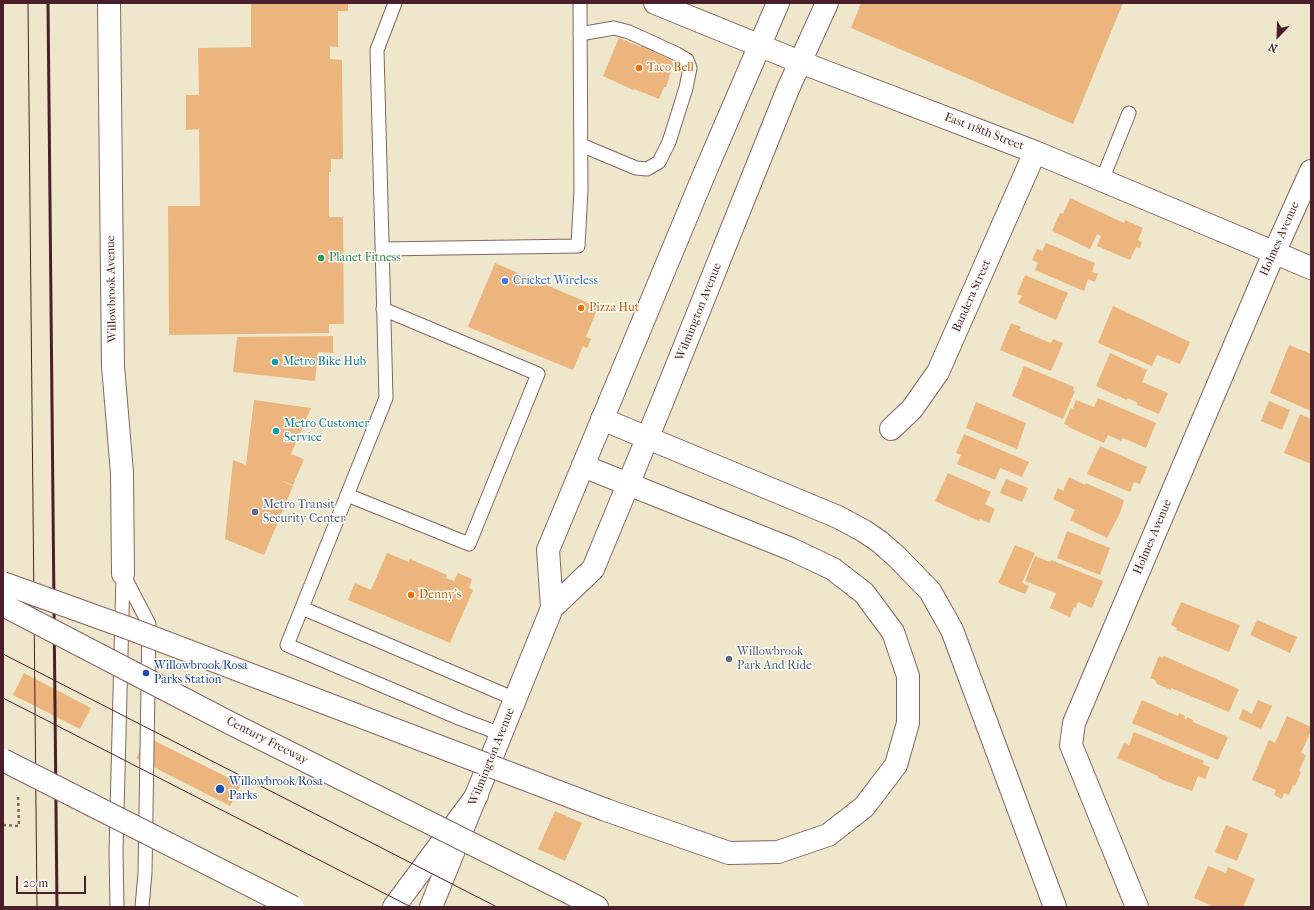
<!DOCTYPE html>
<style>
body{margin:0}
#map{position:relative;width:1314px;height:910px;overflow:hidden;background:#efe7cb;font-family:"IM FELL French Canon",serif}
canvas{display:block}
.frame{position:absolute;inset:0;border:4px solid #4a1f2b;pointer-events:none}
.north{position:absolute;left:1258px;top:16px;width:40px;height:40px;-webkit-text-stroke:3px #fdfcf7;paint-order:stroke;rotate:203deg;font-size:11px;font-weight:700;line-height:16px;text-align:center;color:#4a1f2b}
.north::after{content:'';display:block;margin:auto;width:14px;height:18px;background:#4a1f2b;clip-path:polygon(50% 0,100% 100%,50% 72%,0 100%)}
.scale{position:absolute;left:16px;top:876px;width:70px;height:18px;box-sizing:border-box;border:2px solid #4a1f2b;border-top:0;padding-left:5px;font-size:12px;line-height:14px;white-space:nowrap;color:#4a1f2b;-webkit-text-stroke:3px #fdfcf7;paint-order:stroke}
</style>
<div id="map">
<canvas width="1314" height="910"></canvas>
<div class="frame"></div>
<div class="north">N</div>
<div class="scale">20 m</div>
</div>
<script>
const context = document.querySelector('canvas').getContext('2d');
context.lineJoin = 'round';
function fillPath(path, color) {
  context.fillStyle = color;
  context.fill(path, 'evenodd');
}
function poly(rows) {
  const path = new Path2D();
  for (const r of rows) {
    path.moveTo(r[0], r[1]);
    for (let i = 2; i < r.length; i += 2) path.lineTo(r[i], r[i + 1]);
  }
  return path;
}
function trace(path, color, width, dash) {
  context.strokeStyle = color;
  context.lineWidth = width;
  context.lineCap = dash ? 'butt' : 'round';
  context.setLineDash(dash || []);
  context.stroke(path);
}
function write(font, color, halo, rows, align = 'center') {
  context.font = font + ' "IM FELL French Canon",serif';
  context.lineWidth = 3;
  context.setLineDash([]);
  context.textBaseline = 'middle';
  context.strokeStyle = halo;
  context.fillStyle = color;
  for (const [text, x, y, turn = 0] of rows) {
    context.save();
    context.translate(x, y);
    context.rotate((+turn || 0) * Math.PI / 180);
    context.textAlign = isNaN(turn) ? turn : align;
    if (halo) context.strokeText(text, 0, 0);
    context.fillText(text, 0, 0);
    context.restore();
  }
}
const building = poly([
 [251,3,348,3,348,11,338,11,338,47,330,46,330,59,342,60,343,159,331,159,331,172,329,172,329,217,343,217,344,324,329,324,329,333,169,335,168,206,200,206,199,129,186,130,186,95,199,95,198,48,251,47],
 [861,3,1123,3,1073,124,851,28],
 [619,38,641,47,641,45,674,62,666,87,664,87,659,99,634,89,633,90,603,76],
 [1070,198,1124,223,1125,220,1143,228,1138,240,1142,242,1140,248,1136,247,1130,260,1097,246,1101,236,1097,234,1090,249,1052,231,1060,213,1063,214],
 [1046,243,1095,263,1092,272,1098,274,1095,282,1088,279,1084,291,1035,270,1038,263,1032,260,1037,249,1042,251],
 [495,263,598,307,586,337,591,339,587,348,583,346,573,370,468,327],
 [1025,275,1068,293,1056,320,1018,303,1022,296,1017,294],
 [1113,306,1190,342,1180,364,1157,355,1152,366,1098,343],
 [1011,323,1021,327,1019,330,1051,343,1053,339,1063,343,1051,371,1000,350],
 [333,336,333,353,318,352,315,381,233,372,237,337],
 [1289,345,1311,354,1311,411,1270,393],
 [1110,353,1147,370,1142,382,1168,393,1159,414,1137,405,1138,403,1128,398,1127,400,1096,386],
 [1024,366,1074,387,1073,390,1075,391,1063,419,1012,396],
 [1098,398,1156,423,1146,448,1123,438,1121,441,1108,435,1104,443,1068,427,1069,426,1064,424,1071,408,1075,410,1073,408,1076,400,1094,407],
 [254,400,311,408,291,454,304,459,293,485,277,479,293,486,264,555,225,539,233,460,246,465],
 [1269,401,1290,410,1282,430,1261,421],
 [976,402,1026,423,1017,449,966,428],
 [1300,414,1311,419,1311,464,1284,453],
 [964,434,1029,462,1022,477,1000,468,995,480,957,464,961,455,956,453],
 [1100,446,1147,467,1140,484,1134,482,1130,492,1087,474],
 [948,473,991,492,985,504,995,509,989,523,980,519,979,521,935,501],
 [1069,477,1085,485,1086,483,1124,500,1120,513,1107,538,1070,520,1075,510,1053,499,1058,488,1063,491],
 [1006,479,1028,488,1022,502,1000,493],
 [1067,531,1110,548,1100,575,1057,558],
 [1015,545,1035,553,1022,583,1029,586,1025,594,998,583],
 [387,553,409,562,410,559,447,575,446,578,454,581,458,573,472,579,469,588,473,590,450,643,348,600,355,583,371,590],
 [1035,556,1050,562,1051,560,1103,581,1092,608,1078,602,1076,608,1074,607,1070,617,1050,608,1056,593,1025,581],
 [1181,602,1240,625,1229,652,1176,630,1177,628,1171,625],
 [1257,620,1297,637,1290,653,1250,635],
 [1159,656,1163,658,1164,656,1239,689,1229,712,1171,688,1171,690,1157,684,1155,680,1150,678],
 [24,673,91,708,80,729,13,695],
 [1142,700,1178,716,1179,713,1185,716,1184,718,1187,719,1187,717,1193,720,1193,722,1228,737,1218,760,1132,723],
 [1258,700,1272,706,1261,729,1239,719,1243,709,1252,714],
 [1287,716,1311,727,1311,731,1301,753,1306,755,1299,771,1301,772,1295,786,1293,785,1289,795,1284,793,1282,799,1274,795,1276,790,1252,780,1269,740,1275,743],
 [1134,732,1204,761,1202,764,1210,767,1205,779,1198,776,1192,791,1158,778,1158,776,1117,758,1124,743,1129,745],
 [147,737,241,784,230,806,136,758],
 [555,811,582,823,565,861,538,849],
 [1226,825,1248,834,1237,861,1215,852],
 [1208,866,1226,873,1228,867,1255,879,1243,907,1214,907,1194,898]
]);
const path = poly([
 [3,825,19,826,18,794]
]);
const service = poly([
 [395,3,377,50,386,398,287,645,461,719,501,734],
 [580,34,614,28,629,32,677,54,687,60,690,68,686,88,669,142,659,162,647,169,636,168,581,145],
 [1102,180,1129,113],
 [382,249,578,246,581,190,580,3],
 [347,495,469,544,538,374,383,309],
 [123,574,149,624,145,873,142,907],
 [302,608,515,699],
 [117,907,116,852,123,575]
]);
const minor = poly([
 [109,3,113,366,122,473,123,574],
 [655,3,800,62,1035,152,1311,268],
 [891,429,912,409,938,372,1035,152],
 [1137,907,1071,745,1074,723,1274,253,1311,171]
]);
const secondary = poly([
 [552,608,548,550,703,177,778,3],
 [431,907,552,608,593,569,661,405,788,89,827,3]
]);
const primary = poly([
 [394,907,477,795]
]);
const motorway = poly([
 [602,419,838,517,864,531,880,542,897,557,930,591,952,630,1055,907],
 [583,466,791,549,833,569,864,593,893,632,908,676,908,723,896,765,864,807,828,835,778,852,729,853,606,810],
 [570,893,597,907]
]);
const tram = poly([
 [28,3,37,907],
 [3,654,497,907],
 [3,698,411,907]
]);
const rail = poly([
 [48,3,57,907]
]);
const motorwayBridge = poly([
 [3,583,128,628,606,810],
 [3,605,230,723,570,893],
 [3,760,293,907]
]);
const markers = [
 [639,68,4,"#e8710a"],
 [321,258,4,"#2e9e5b"],
 [505,281,4,"#3f7fe0"],
 [581,308,4,"#e8710a"],
 [275,362,4,"#0f9aa8"],
 [276,431,4,"#0f9aa8"],
 [255,512,4,"#5c6f8a"],
 [411,595,4,"#e8710a"],
 [729,659,4,"#5c6f8a"],
 [146,673,4,"#1a4fb4"],
 [220,789,5,"#1a4fb4"]
];
const foodNames = [
 ["Taco Bell",647,68],
 ["Pizza Hut",589,308],
 ["Denny's",419,595]
];
const streetNames = [
 ["East 118th Street",984,132,21],
 ["Holmes Avenue",1280,239,-66],
 ["Willowbrook Avenue",112,289,-91],
 ["Bandera Street",972,296,-66],
 ["Wilmington Avenue",699,312,-68],
 ["Holmes Avenue",1153,537,-67],
 ["Century Freeway",267,741,27],
 ["Wilmington Avenue",492,757,-68]
];
const leisureNames = [
 ["Planet Fitness",329,258]
];
const shopNames = [
 ["Cricket Wireless",513,281]
];
const cultureNames = [
 ["Metro Bike Hub",283,362],
 ["Metro Customer",284,424],
 ["Service",284,438]
];
const serviceNames = [
 ["Metro Transit",263,505],
 ["Security Center",263,519],
 ["Willowbrook",737,652],
 ["Park And Ride",737,666]
];
const transitNames = [
 ["Willowbrook/Rosa",154,666],
 ["Parks Station",154,680],
 ["Willowbrook/Rosa",229,782],
 ["Parks",229,796]
];
fillPath(building, '#ebb57d');
trace(service, '#846563', 15);
trace(minor, '#846563', 24);
trace(secondary, '#846563', 24);
trace(primary, '#846563', 24);
trace(motorway, '#846563', 24);
trace(path, '#846563', 2.5, [3, 3]);
trace(service, '#fff', 13);
trace(minor, '#fff', 22);
trace(secondary, '#fff', 22);
trace(primary, '#fff', 22);
trace(motorway, '#fff', 22);
trace(tram, '#4a1f2b', 1);
trace(rail, '#4a1f2b', 3);
trace(motorwayBridge, '#846563', 24, []);
trace(motorwayBridge, '#fff', 22);
for (const [x, y, r, color] of markers) {
  const dot = new Path2D();
  dot.arc(x, y, r, 0, 2 * Math.PI);
  context.fillStyle = color;
  context.fill(dot);
  trace(dot, '#fdfcf7', 1.5);
}
write('12px', '#c56008', '#fdfcf7', foodNames, 'left');
write('12px', '#4a1f2b', '#fdfcf7', streetNames);
write('12px', '#27864d', '#fdfcf7', leisureNames, 'left');
write('12px', '#366cbe', '#fdfcf7', shopNames, 'left');
write('12px', '#0d838f', '#fdfcf7', cultureNames, 'left');
write('12px', '#4e5e75', '#fdfcf7', serviceNames, 'left');
write('12px', '#164399', '#fdfcf7', transitNames, 'left');
</script>
